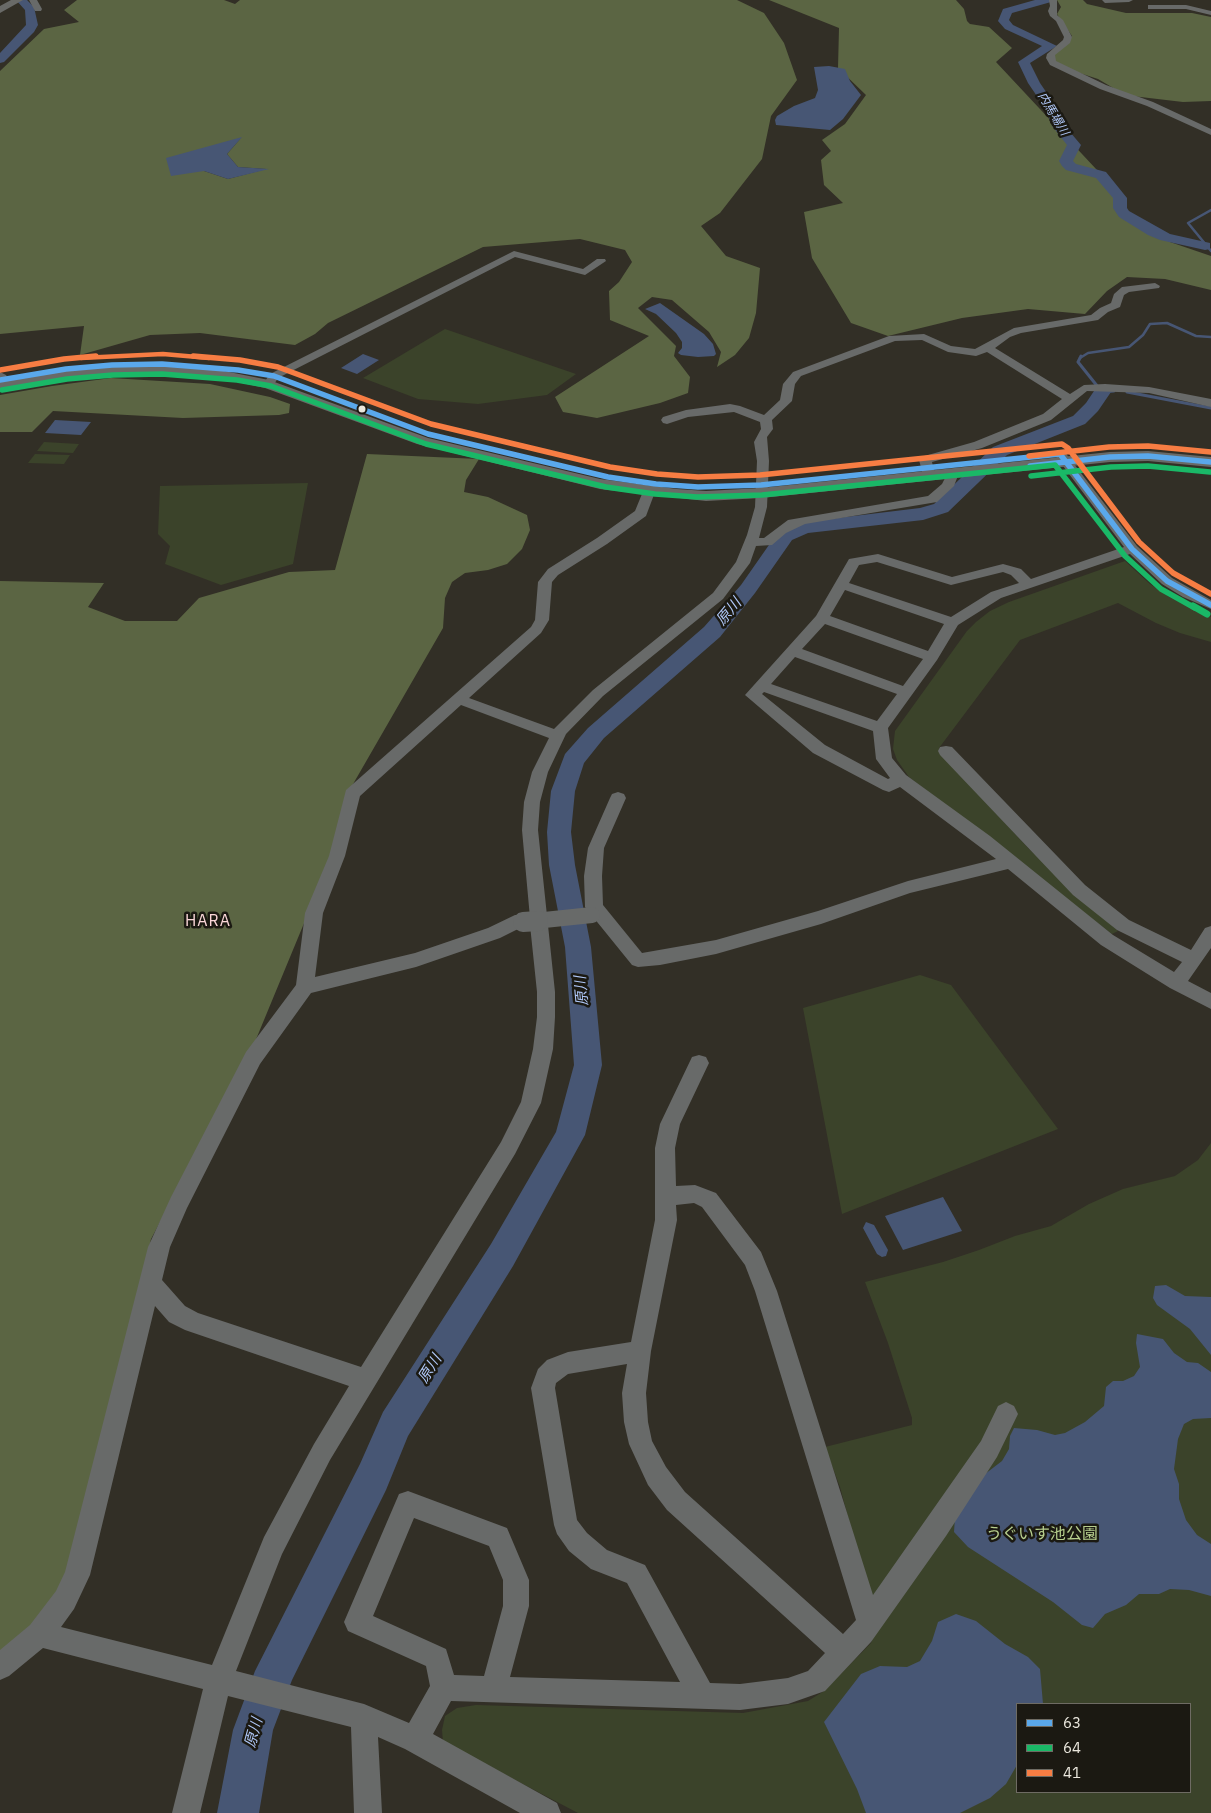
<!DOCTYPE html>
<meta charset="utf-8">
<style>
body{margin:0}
#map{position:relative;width:1211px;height:1813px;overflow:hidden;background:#322f26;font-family:"IBM Plex Sans",sans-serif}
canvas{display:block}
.legend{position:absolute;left:1016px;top:1703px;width:175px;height:90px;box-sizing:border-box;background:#1b1912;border:1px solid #6e6b63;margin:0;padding:6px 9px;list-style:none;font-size:15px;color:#eae7dd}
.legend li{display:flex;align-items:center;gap:10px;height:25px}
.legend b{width:25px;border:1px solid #6e6b63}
</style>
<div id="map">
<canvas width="1211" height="1813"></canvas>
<ul class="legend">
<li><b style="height:6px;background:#5aa8eb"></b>63</li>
<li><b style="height:6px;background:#1ab867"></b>64</li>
<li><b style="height:6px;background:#f77d43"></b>41</li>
</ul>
</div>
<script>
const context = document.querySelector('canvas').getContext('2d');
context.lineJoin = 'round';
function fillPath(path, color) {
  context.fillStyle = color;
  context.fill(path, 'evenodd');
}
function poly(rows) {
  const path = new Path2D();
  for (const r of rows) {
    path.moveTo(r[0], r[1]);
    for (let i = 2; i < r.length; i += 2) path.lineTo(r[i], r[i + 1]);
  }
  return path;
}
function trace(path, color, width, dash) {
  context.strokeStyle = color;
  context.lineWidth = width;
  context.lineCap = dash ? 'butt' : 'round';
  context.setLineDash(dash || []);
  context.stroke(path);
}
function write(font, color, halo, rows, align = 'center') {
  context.font = font + ' "IBM Plex Sans","Noto Sans JP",sans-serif';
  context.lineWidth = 5;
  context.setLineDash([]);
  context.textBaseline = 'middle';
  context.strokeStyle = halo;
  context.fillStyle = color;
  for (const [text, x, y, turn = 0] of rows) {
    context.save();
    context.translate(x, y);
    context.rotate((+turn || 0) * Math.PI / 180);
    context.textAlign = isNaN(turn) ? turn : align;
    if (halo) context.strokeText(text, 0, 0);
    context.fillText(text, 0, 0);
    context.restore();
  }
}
const green = poly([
 [445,329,576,374,547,395,478,404,418,399,363,378],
 [44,442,79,444,73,453,37,451],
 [35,454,70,455,64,464,28,463],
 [308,483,293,564,221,585,165,564,170,546,158,534,160,486],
 [1125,561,1150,584,1171,598,1211,617,1211,642,1180,633,1156,623,1118,603,1020,640,939,748,940,753,1029,849,1118,931,1112,934,909,777,897,760,893,749,895,731,967,631,976,622,990,611,1009,602],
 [920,975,951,985,1058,1129,842,1214,803,1008],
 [1211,1143,1211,1813,578,1813,443,1742,442,1730,445,1716,457,1708,476,1705,743,1713,808,1701,824,1691,871,1643,877,1626,840,1487,825,1447,912,1425,912,1418,888,1343,865,1282,943,1262,979,1250,1015,1236,1051,1226,1089,1204,1123,1189,1175,1176,1198,1160],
 [1017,1704,1190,1704,1190,1792,1017,1792]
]);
const forest = poly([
 [77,0,224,0,235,4,240,0,737,0,764,13,784,43,797,80,771,116,762,159,720,213,701,226,726,256,760,268,756,313,749,338,735,355,717,367,721,352,709,332,672,300,652,297,638,308,676,346,674,356,690,377,688,393,660,403,597,418,563,412,555,397,649,336,610,320,609,291,619,282,632,262,625,250,580,239,483,247,328,323,315,334,295,345,200,333,150,335,80,355,84,326,0,334,0,71,44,29,79,22,64,10],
 [241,138,227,154,238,167,266,169,228,179,204,171],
 [769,0,956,0,964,9,967,21,970,24,989,27,1012,48,996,62,1111,185,1118,204,1127,214,1170,242,1211,256,1211,290,1165,279,1127,277,1107,291,1085,314,1028,309,962,318,888,336,851,323,812,258,804,212,843,203,824,185,821,160,831,151,822,140,845,124,866,95,838,68,839,28],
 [1057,0,1083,0,1087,4,1126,13,1192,13,1211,17,1211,101,1183,102,1132,96,1115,89,1098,79,1061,67,1051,59,1057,50,1070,40,1072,36,1057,14,1061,7],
 [111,378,210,384,270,397,290,404,289,413,279,415,183,418,53,411,32,432,0,432,0,395,52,386],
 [367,454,479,459,466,480,464,492,488,497,527,515,530,530,522,549,507,564,488,570,465,573,452,582,445,598,443,628,345,798,331,858,252,1049,151,1239,69,1579,40,1619,0,1654,0,581,104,583,88,607,125,621,177,621,199,598,289,572,335,570]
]);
const water = poly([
 [829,66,845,69,850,81,861,95,843,119,830,130,776,125,775,120,777,116,794,106,815,98,818,90,814,67],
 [242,137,227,154,238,167,269,169,228,179,204,171,171,176,166,158],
 [660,303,704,334,713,344,716,354,714,356,698,357,681,355,678,353,682,348,682,342,676,333,656,314,645,309],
 [363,354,379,360,357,374,341,368],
 [55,420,91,422,81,435,45,433],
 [943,1197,962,1231,903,1250,885,1216],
 [866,1222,874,1225,888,1250,886,1256,882,1257,877,1254,863,1228],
 [1166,1285,1185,1296,1211,1297,1211,1355,1190,1329,1157,1305,1153,1298,1155,1286],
 [1137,1334,1163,1339,1174,1353,1187,1362,1198,1363,1211,1372,1211,1418,1193,1419,1184,1424,1178,1439,1174,1469,1179,1484,1179,1499,1186,1520,1197,1535,1211,1544,1211,1596,1189,1590,1170,1589,1159,1594,1139,1594,1126,1605,1105,1614,1093,1628,1082,1625,1053,1602,968,1547,954,1532,955,1517,985,1474,1002,1461,1009,1449,1010,1436,1014,1428,1037,1430,1055,1435,1065,1433,1085,1422,1104,1406,1106,1387,1113,1381,1123,1381,1134,1376,1140,1367,1136,1343],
 [956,1614,976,1621,1005,1644,1028,1657,1040,1669,1043,1704,1017,1704,1017,1765,1006,1784,990,1798,960,1813,866,1813,857,1789,824,1722,861,1674,880,1666,907,1667,920,1661,932,1641,938,1622]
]);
const streamFar1 = poly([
 [1211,210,1188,223,1211,251],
 [1080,358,1088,353,1129,347,1143,335,1150,324,1167,323,1196,336,1211,337]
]);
const stream = poly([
 [1081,356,1078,362,1102,392,1114,391],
 [1127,392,1211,408]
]);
const river = poly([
 [16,0,27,0,34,7,38,25,34,32,4,62,0,63,0,53,26,25,25,10,16,0],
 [1035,0,1052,0,1051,2,1012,13,1009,20,1013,25,1057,46,1030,63,1040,83,1057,108,1065,126,1081,145,1073,161,1076,164,1106,172,1127,198,1127,208,1129,211,1170,234,1210,243,1210,249,1205,250,1160,240,1148,235,1119,217,1113,208,1113,198,1096,178,1066,170,1062,166,1059,161,1067,145,1053,127,1045,108,1028,83,1018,62,1042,46,1005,29,998,21,1003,9,1035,0],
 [1102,387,1108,388,1111,392,1098,411,1085,424,1007,455,948,512,923,520,808,533,792,540,755,593,720,637,604,738,584,763,575,791,571,832,575,865,591,947,602,1065,585,1135,513,1266,408,1436,386,1490,292,1680,273,1730,259,1813,217,1813,233,1730,255,1671,360,1464,383,1412,491,1244,556,1132,574,1065,565,947,549,865,547,832,551,791,565,754,588,728,704,627,741,585,778,532,804,522,920,508,934,504,993,447,1073,416,1086,403,1096,388,1102,387]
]);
const minor = poly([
 [29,0,37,0,42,9,41,11,35,11,29,0],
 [1049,0,1057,0,1057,15,1063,20,1072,37,1070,43,1055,55,1056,61,1106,85,1153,102,1211,129,1211,135,1147,106,1100,89,1050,65,1046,58,1047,54,1063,40,1064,37,1056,21,1050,16,1048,11,1050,6,1049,0],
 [1102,0,1133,0,1129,2,1105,3,1102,0],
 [1148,5,1186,5,1211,11,1211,15,1186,9,1148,9,1148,5],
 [514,251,583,269,597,259,605,259,606,261,585,275,515,257,278,378,273,386,265,386,263,384,270,374,514,251],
 [1155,283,1160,286,1159,288,1129,292,1124,295,1120,307,1108,312,1098,320,1021,333,1010,337,995,348,1070,394,1084,385,1105,384,1149,387,1211,399,1211,407,1149,393,1087,391,1051,420,982,448,932,462,935,475,929,479,923,475,919,460,921,457,974,442,1043,414,1062,399,987,352,976,356,948,352,922,340,895,341,801,376,795,384,792,401,772,420,773,429,767,437,769,461,767,507,759,538,764,538,788,520,928,496,942,484,949,470,953,469,959,473,954,486,937,502,805,524,786,533,772,545,756,546,750,563,723,599,603,696,566,734,548,772,540,802,538,830,555,992,555,1017,553,1049,541,1103,515,1154,330,1460,282,1554,236,1671,364,1704,409,1723,430,1686,426,1666,348,1631,344,1622,399,1494,408,1491,507,1528,529,1580,529,1606,510,1677,680,1682,627,1583,591,1569,569,1551,557,1534,554,1525,531,1388,538,1369,547,1360,568,1352,631,1342,655,1220,655,1148,660,1124,692,1057,699,1055,706,1057,709,1063,680,1124,675,1148,676,1186,695,1185,716,1193,761,1252,777,1291,873,1595,981,1441,998,1406,1006,1402,1014,1406,1018,1414,997,1457,946,1536,871,1642,825,1691,788,1704,740,1710,451,1701,433,1734,557,1803,561,1813,520,1813,405,1749,378,1737,382,1813,354,1813,351,1727,228,1696,200,1813,172,1813,203,1689,43,1648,9,1676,0,1680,0,1650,30,1625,56,1591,65,1572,148,1247,171,1197,246,1052,296,985,305,913,329,856,346,790,531,627,535,620,538,582,548,569,597,538,635,511,644,489,654,489,655,492,646,516,607,544,558,575,552,582,549,620,541,633,469,698,554,729,593,690,713,593,736,562,747,535,755,507,757,461,754,442,761,429,760,422,734,412,688,417,667,424,663,423,661,420,663,417,686,410,730,404,740,406,764,415,780,400,783,384,793,372,889,336,924,334,951,346,975,349,1014,328,1091,315,1100,308,1111,303,1114,294,1122,287,1155,283],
 [461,705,549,738,532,772,524,802,522,830,530,918,523,915,515,915,488,928,415,953,315,977,323,913,345,856,360,796,461,705],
 [530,925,537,992,537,1017,533,1049,521,1102,501,1142,361,1367,198,1313,185,1306,162,1280,170,1247,187,1208,260,1064,311,993,416,967,500,938,518,929,529,927,530,925],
 [694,1203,702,1207,745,1265,755,1291,856,1620,843,1634,685,1492,666,1467,652,1441,648,1422,646,1393,651,1351,677,1220,676,1205,694,1203],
 [155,1306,169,1322,185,1330,349,1386,314,1444,264,1537,212,1665,61,1627,74,1609,90,1575,155,1306],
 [627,1364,622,1393,624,1422,629,1444,648,1485,667,1510,825,1653,808,1671,788,1678,740,1684,710,1683,645,1565,607,1550,587,1533,577,1520,555,1388,556,1383,568,1374,627,1364],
 [414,1518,489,1546,503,1580,503,1606,484,1676,454,1675,446,1649,373,1616,414,1518],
 [0,372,6,375,12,385,10,387,6,388,0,385,0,372],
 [1060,450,1064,451,1137,546,1172,578,1211,600,1211,609,1183,597,1162,584,1130,554,1001,598,958,625,937,660,888,728,892,758,906,775,990,836,1113,935,1174,972,1182,962,1117,930,1073,895,940,755,938,751,940,747,946,746,952,747,1085,885,1129,920,1191,950,1205,928,1211,926,1211,948,1188,981,1211,993,1211,1009,1170,988,1101,945,1008,869,910,893,821,924,716,954,660,965,638,967,632,965,585,907,584,876,588,848,610,798,612,794,618,792,624,794,626,798,604,848,602,876,603,905,642,953,716,940,818,911,908,881,996,859,900,787,889,792,883,790,813,753,745,695,816,616,849,559,878,554,952,577,1003,564,1021,569,1031,579,1124,547,1054,454,1060,450],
 [877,562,951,585,1003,572,1011,575,1019,583,991,592,951,617,849,583,859,565,877,562],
 [845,590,944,624,928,651,830,616,845,590],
 [825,624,923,659,903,686,802,649,825,624],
 [795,657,897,694,877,721,771,684,795,657],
 [764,692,873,731,876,759,890,778,888,779,825,745,762,694,764,692]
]);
const major = poly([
 [11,0,23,0,0,13,0,6,11,0],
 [169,366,219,370,269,380,428,438,600,479,677,489,706,491,761,488,1110,452,1148,451,1211,457,1211,467,1148,461,1110,462,761,498,706,501,600,489,417,444,265,388,219,378,169,374,102,375,64,378,0,390,0,382,64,370,102,367,169,366]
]);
const minorBridgeFar1 = poly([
 [525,922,592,915]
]);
const minorBridge = poly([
 [523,922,538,921]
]);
const bus1 = poly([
 [0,380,66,369,112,365,162,364,238,370,274,376,428,434,608,477,656,484,698,487,761,485,1060,454,1132,549,1167,581,1211,605],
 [1030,466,1110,457,1148,456,1211,462]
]);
const bus2Far1 = poly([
 [2,390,67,379,113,375,162,374,237,380,271,386,426,444,606,487,655,494,697,497,762,495,1055,465,1125,556,1161,589,1195,608],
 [1031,476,1111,467,1148,466,1210,472]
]);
const bus2 = poly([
 [1193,606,1207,614]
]);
const bus3Far1 = poly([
 [81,358,163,354,209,358]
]);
const bus3 = poly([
 [193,356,240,360,278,367,431,424,610,467,657,474,698,477,760,475,1062,444,1068,448,1139,542,1173,573,1211,594],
 [0,370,64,359,96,356],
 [1029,456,1109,447,1148,446,1211,452]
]);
const markers = [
 [362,409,4.5,"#eae7dd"]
];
const farWaternames = [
 ["内馬場川",1053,114,59]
];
const waterNames = [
 ["原川",729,612,-50],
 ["原川",582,991,-95],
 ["原川",430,1369,-58],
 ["原川",254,1733,-75]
];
const quarterNames = [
 ["HARA",208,921]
];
const nearParknames = [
 ["うぐいす池公園",1042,1534]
];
fillPath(green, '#3b432a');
fillPath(forest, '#5b6543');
fillPath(water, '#475674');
trace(streamFar1, '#475674', 2.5);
trace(stream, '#475674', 3);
fillPath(river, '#475674');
fillPath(minor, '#686a69');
fillPath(major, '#696a67');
trace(minorBridgeFar1, '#686a69', 16);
trace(minorBridge, '#686a69', 20);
trace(bus1, '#5aa8eb', 5.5);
trace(bus2Far1, '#1ab867', 5.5);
trace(bus2, '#1ab867', 7);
trace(bus3Far1, '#f77d43', 4.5);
trace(bus3, '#f77d43', 5.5);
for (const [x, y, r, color] of markers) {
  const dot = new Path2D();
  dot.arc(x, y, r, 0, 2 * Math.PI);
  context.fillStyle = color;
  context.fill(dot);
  trace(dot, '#1b1912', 2);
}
write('italic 12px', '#afc7f7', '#1b1912', farWaternames);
write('italic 15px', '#afc7f7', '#1b1912', waterNames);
context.letterSpacing = '1px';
write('16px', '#fbd7d9', '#1b1912', quarterNames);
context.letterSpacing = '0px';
write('16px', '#b7cf8e', '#1b1912', nearParknames);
</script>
